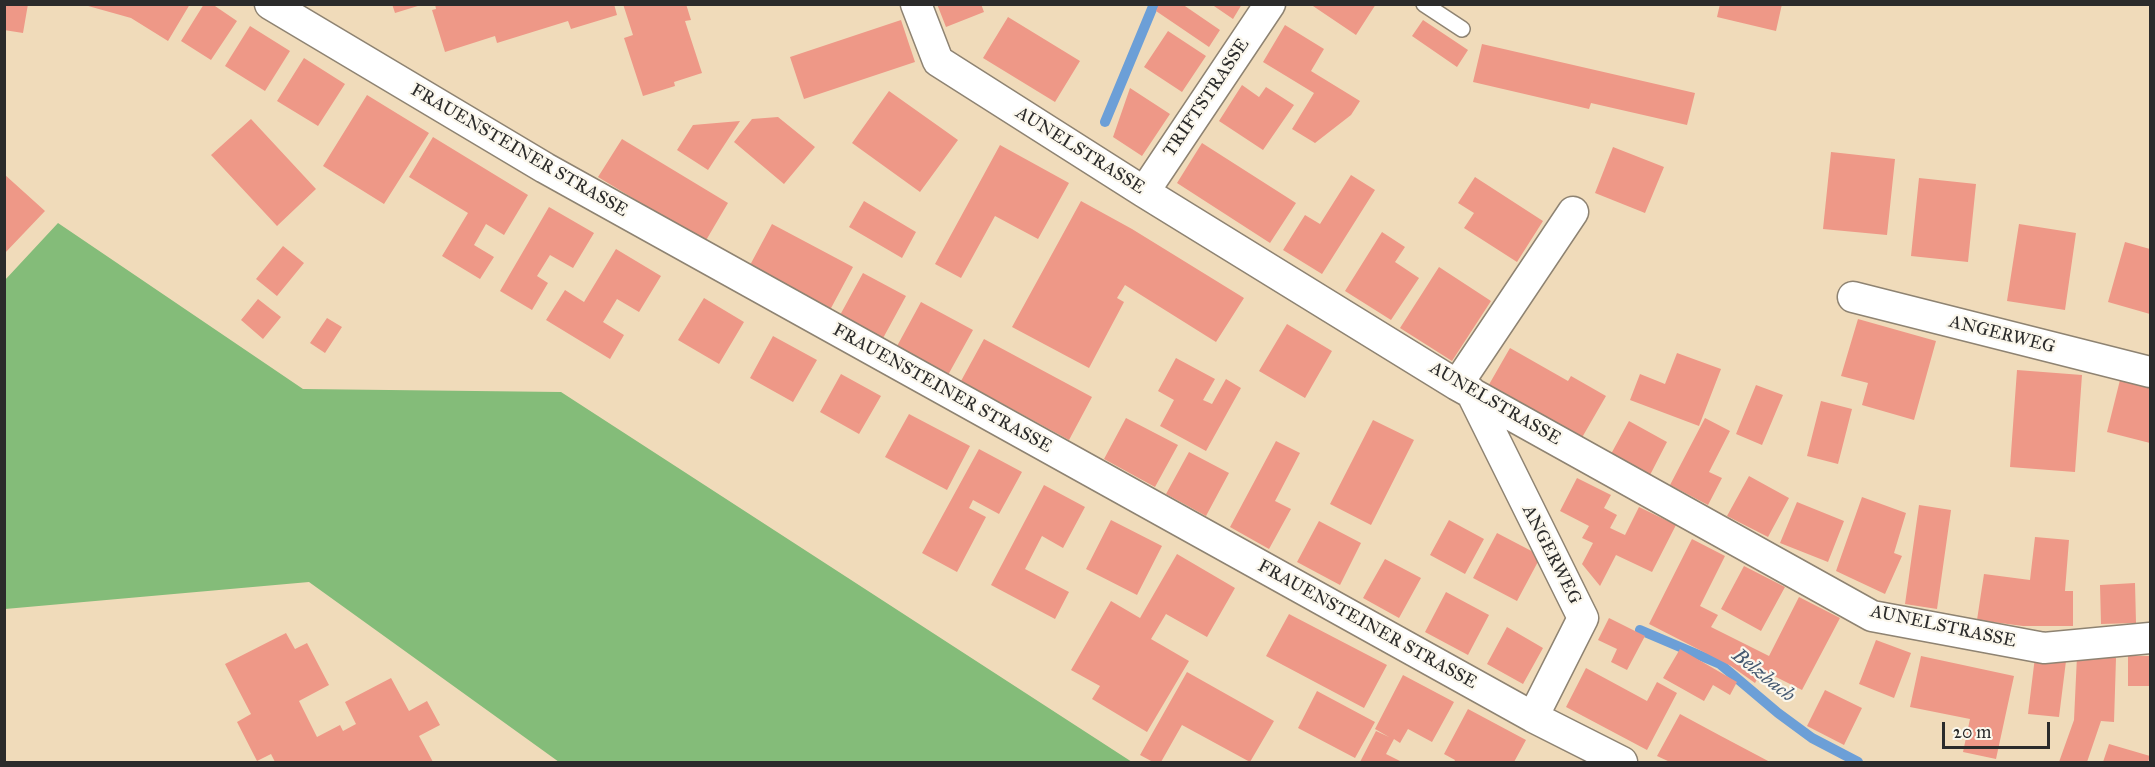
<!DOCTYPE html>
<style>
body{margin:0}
#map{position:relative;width:2155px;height:767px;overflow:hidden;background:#f0dbba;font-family:"IM FELL Great Primer",serif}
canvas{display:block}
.frame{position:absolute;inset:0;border:6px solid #2b2b2b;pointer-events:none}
.scale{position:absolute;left:1942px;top:722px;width:108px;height:27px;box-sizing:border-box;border:3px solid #2b2b2b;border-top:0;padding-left:8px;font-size:18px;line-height:21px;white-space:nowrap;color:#2b2b2b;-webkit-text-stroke:4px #fbf7ec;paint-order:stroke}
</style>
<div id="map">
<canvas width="2155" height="767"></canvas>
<div class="frame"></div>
<div class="scale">20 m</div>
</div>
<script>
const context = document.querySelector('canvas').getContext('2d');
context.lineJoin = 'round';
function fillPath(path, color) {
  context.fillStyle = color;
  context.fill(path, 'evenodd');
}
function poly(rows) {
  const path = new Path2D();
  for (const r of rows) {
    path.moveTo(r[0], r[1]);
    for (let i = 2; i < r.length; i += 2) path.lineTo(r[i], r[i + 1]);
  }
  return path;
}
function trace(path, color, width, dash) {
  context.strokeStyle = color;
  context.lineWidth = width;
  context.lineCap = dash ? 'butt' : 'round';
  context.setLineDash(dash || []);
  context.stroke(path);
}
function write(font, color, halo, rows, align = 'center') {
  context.font = font + ' "IM FELL Great Primer",serif';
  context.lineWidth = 4.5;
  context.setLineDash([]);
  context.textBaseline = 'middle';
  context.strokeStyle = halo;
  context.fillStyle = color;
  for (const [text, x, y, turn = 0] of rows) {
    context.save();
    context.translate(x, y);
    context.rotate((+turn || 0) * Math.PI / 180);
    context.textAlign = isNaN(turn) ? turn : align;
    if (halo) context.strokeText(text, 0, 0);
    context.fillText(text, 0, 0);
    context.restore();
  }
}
const forest = poly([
 [58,223,303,389,561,392,1132,762,559,762,309,582,5,609,5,280]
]);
const stream = poly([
 [1105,122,1154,4],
 [1640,630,1720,664,1778,713,1812,738,1858,762]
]);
const building = poly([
 [4,4,28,4,23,33,4,30],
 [81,4,190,4,168,41,131,18],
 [204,4,212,4,237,21,211,60,181,41],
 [392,4,421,4,421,5,395,13],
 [435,4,614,4,617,15,571,29,568,21,497,43,495,36,445,52,432,10,436,9],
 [623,4,686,4,691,20,685,21,702,73,674,82,675,86,643,96,624,38,633,35],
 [937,4,981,4,984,12,946,27],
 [1159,4,1182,4,1220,30,1209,47,1156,11],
 [1211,4,1242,4,1233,19],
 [1310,4,1376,4,1356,35],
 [1720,4,1782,4,1776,31,1717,17],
 [1008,17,1080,61,1055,102,983,58],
 [901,20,915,62,804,99,790,57],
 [1423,20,1468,50,1457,67,1412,36],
 [1285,25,1324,49,1311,71,1360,101,1351,115,1315,143,1292,129,1314,93,1263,62],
 [250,26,290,51,265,91,225,66],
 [1168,31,1206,56,1182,92,1144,67],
 [1482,44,1695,93,1687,125,1591,103,1589,109,1473,82],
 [304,58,345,84,318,126,277,101],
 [1242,85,1259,97,1266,87,1294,105,1263,150,1219,121],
 [1130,88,1170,114,1142,156,1113,137],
 [889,91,958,140,920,192,852,143],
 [367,95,429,133,384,204,323,166],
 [778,117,815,147,784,184,734,142,752,119],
 [251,119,316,189,277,226,211,155],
 [740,121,708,170,677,150,693,125],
 [433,137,528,195,504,235,486,224,474,245,494,257,480,279,442,256,468,213,409,177],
 [622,139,728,203,705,242,598,177],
 [1202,143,1296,203,1270,243,1177,183],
 [1000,145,1069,183,1038,239,995,216,961,278,935,264],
 [1613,147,1664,167,1645,213,1595,193],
 [1831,152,1895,159,1887,235,1823,229],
 [4,174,45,211,4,254],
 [1351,175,1375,190,1322,274,1283,250,1305,215,1320,224],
 [1475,177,1543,221,1517,262,1464,228,1474,213,1458,203],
 [1919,178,1976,184,1968,262,1911,256],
 [864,201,916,232,902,258,849,227],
 [1081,201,1132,229,1244,298,1216,342,1125,285,1117,298,1124,302,1089,368,1012,327],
 [549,207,594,233,573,268,550,255,537,276,548,283,532,310,500,291],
 [772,224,853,267,830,310,749,267],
 [2019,224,2076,233,2065,310,2007,301],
 [1382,232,1405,247,1395,262,1419,278,1391,320,1345,291],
 [2125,242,2150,249,2150,314,2108,302],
 [283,246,304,263,277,296,256,279],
 [616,249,661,276,639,312,617,299,603,322,624,335,610,359,546,320,565,290,584,302],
 [1439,267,1491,301,1452,361,1400,328],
 [863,273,906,296,882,340,839,317],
 [704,298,744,322,719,364,678,340],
 [258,299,281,317,263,339,241,320],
 [921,302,973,330,948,375,896,348],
 [327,318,342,327,325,353,310,343],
 [1858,319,1936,341,1914,420,1862,405,1868,383,1841,376],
 [1287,324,1332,351,1305,398,1259,371],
 [773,336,817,360,793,402,750,378],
 [984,339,1092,397,1069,440,961,381],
 [1510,348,1568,381,1571,376,1606,396,1580,441,1487,388],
 [1677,353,1721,369,1699,426,1630,400,1640,374,1665,384],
 [1176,358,1215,379,1203,400,1212,404,1226,379,1241,388,1206,451,1160,426,1174,400,1158,391],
 [2017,370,2082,375,2075,472,2010,467],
 [841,374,881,396,859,434,820,412],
 [2120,380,2150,388,2150,443,2107,432],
 [1756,385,1783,395,1762,445,1736,434],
 [1821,401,1852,409,1838,464,1807,456],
 [909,414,970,446,947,490,885,457],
 [1126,418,1178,445,1155,487,1104,459],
 [1705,418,1730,431,1709,472,1722,478,1708,505,1670,485],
 [1373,420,1414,440,1371,525,1330,504],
 [1629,421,1667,442,1650,475,1611,454],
 [1276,441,1300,453,1275,501,1291,509,1269,549,1230,527],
 [979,449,1022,472,999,514,973,500,969,508,986,517,957,572,922,553],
 [1189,452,1229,473,1206,516,1166,494],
 [1749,476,1789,498,1768,537,1727,516],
 [1577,478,1611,495,1604,508,1617,515,1610,528,1625,535,1639,507,1676,525,1652,572,1616,555,1600,586,1582,564,1593,543,1582,538,1589,526,1560,511],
 [1044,485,1085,507,1063,548,1042,536,1025,569,1069,592,1055,619,991,585],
 [1862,497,1906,513,1894,553,1902,556,1885,594,1836,571],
 [1797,502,1844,521,1828,562,1780,543],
 [1919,505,1951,510,1937,609,1905,604],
 [1111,520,1162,546,1137,595,1086,569],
 [1449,520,1484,539,1465,574,1430,555],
 [1319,521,1361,543,1340,585,1297,562],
 [1497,533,1541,556,1517,601,1473,578],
 [2035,537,2069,540,2065,591,2073,591,2073,626,2023,626,1977,620,1984,574,2030,580],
 [1692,539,1725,556,1700,606,1718,615,1711,627,1769,656,1799,597,1840,618,1802,690,1762,670,1755,683,1731,666,1649,624],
 [1177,554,1235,588,1207,637,1166,614,1151,639,1189,661,1147,732,1092,699,1100,686,1071,670,1111,601,1140,618],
 [1385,559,1421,578,1399,618,1363,598],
 [1744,566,1785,587,1761,631,1721,609],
 [2135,583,2136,623,2101,624,2100,585],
 [1446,592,1489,615,1468,655,1425,632],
 [1289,614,1387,665,1364,708,1266,656],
 [1609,618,1645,636,1627,670,1611,662,1617,649,1598,640],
 [1507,627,1543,648,1523,684,1487,664],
 [286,633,295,649,307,643,329,685,299,701,317,737,340,725,343,731,356,724,345,702,391,678,409,711,427,701,440,725,419,736,433,762,275,762,271,754,257,761,237,722,251,714,225,664],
 [1876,640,1911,653,1894,698,1859,684],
 [1680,649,1737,682,1730,695,1713,685,1704,701,1663,678],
 [1921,656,2014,676,1996,759,1963,752,1970,719,1910,707],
 [2077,656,2116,658,2114,722,2101,721,2087,762,2059,762,2074,720],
 [2128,656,2150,656,2150,686,2128,686],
 [2035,657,2066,661,2059,717,2028,714],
 [1586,668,1647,701,1657,682,1677,693,1647,750,1566,707],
 [1187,672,1274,721,1250,762,1182,725,1161,762,1153,762,1140,755],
 [1403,675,1454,702,1432,742,1408,729,1400,743,1394,739,1386,754,1402,762,1360,762,1376,731,1389,737,1375,729],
 [1825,690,1862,708,1844,745,1807,726],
 [1317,691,1375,722,1355,758,1298,728],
 [1468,709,1526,740,1514,762,1454,762,1455,760,1444,754],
 [1680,714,1719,735,1770,762,1670,762,1657,756],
 [2109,744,2150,756,2148,762,2103,762]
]);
const service = poly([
 [1424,4,1462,29]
]);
const minor = poly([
 [270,4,545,168,1533,717,1622,762],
 [916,4,938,61,1144,192,1457,385,1872,616,2044,648,2150,638],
 [1144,192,1270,4],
 [1853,297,2150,372],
 [1457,385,1573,212],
 [1471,392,1583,618,1533,717]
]);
const streetNames = [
 ["TRIFTSTRASSE",1207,98,-56],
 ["FRAUENSTEINER STRASSE",519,151,30],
 ["AUNELSTRASSE",1080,151,32],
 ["ANGERWEG",2002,335,14],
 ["FRAUENSTEINER STRASSE",942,389,29],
 ["AUNELSTRASSE",1495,404,30],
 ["ANGERWEG",1551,555,63],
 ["FRAUENSTEINER STRASSE",1367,625,29],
 ["AUNELSTRASSE",1943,627,12]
];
const waterNames = [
 ["Belzbach",1763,676,38]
];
fillPath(forest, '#84bc79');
trace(stream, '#6c9fd7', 10);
fillPath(building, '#ee9887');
trace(service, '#8e8372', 18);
trace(minor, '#8e8372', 33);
trace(service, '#fff', 15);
trace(minor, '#fff', 30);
write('18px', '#2b2b2b', '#fbf7ec', streetNames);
write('italic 20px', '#455970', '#fbf7ec', waterNames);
</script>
